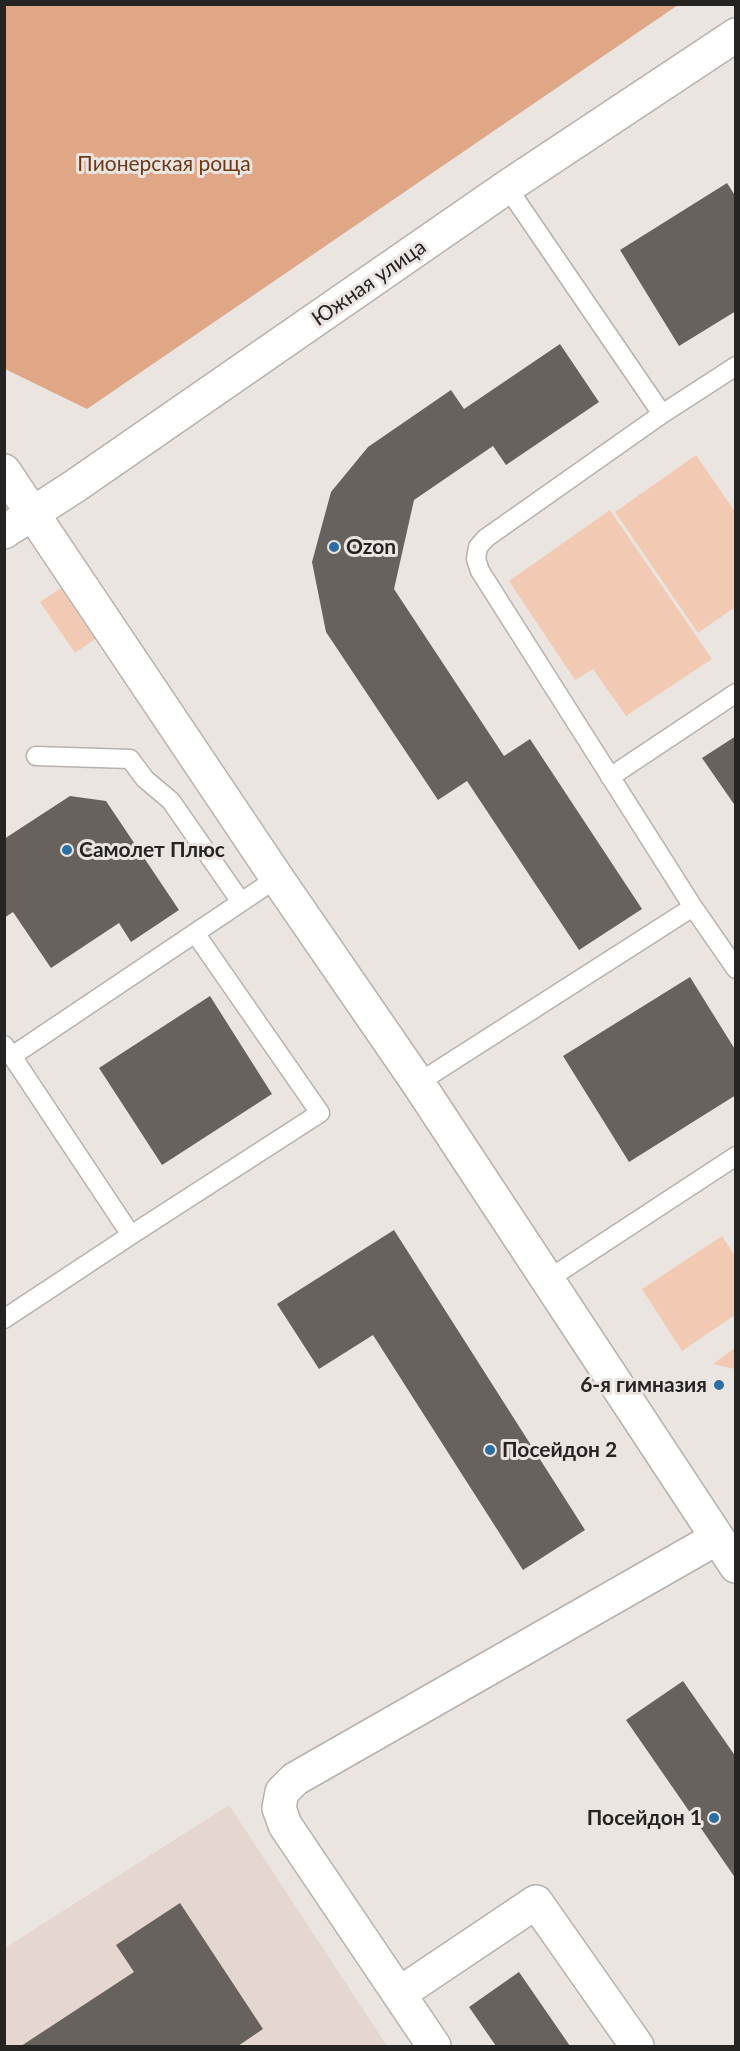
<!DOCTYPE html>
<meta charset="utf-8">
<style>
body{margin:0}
#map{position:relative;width:740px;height:2051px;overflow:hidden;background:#ebe5e2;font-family:Lato,sans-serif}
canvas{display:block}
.frame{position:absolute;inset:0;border:6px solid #262423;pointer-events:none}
</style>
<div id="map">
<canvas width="740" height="2051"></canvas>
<div class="frame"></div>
</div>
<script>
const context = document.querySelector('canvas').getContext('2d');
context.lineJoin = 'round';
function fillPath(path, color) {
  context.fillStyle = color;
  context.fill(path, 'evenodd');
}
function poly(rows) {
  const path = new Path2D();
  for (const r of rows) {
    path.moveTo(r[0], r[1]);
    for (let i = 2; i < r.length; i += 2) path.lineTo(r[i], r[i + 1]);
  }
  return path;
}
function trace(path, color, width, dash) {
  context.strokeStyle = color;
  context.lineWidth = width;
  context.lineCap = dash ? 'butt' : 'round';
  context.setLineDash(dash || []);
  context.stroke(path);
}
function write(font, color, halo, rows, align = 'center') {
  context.font = font + ' Lato,sans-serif';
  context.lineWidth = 6;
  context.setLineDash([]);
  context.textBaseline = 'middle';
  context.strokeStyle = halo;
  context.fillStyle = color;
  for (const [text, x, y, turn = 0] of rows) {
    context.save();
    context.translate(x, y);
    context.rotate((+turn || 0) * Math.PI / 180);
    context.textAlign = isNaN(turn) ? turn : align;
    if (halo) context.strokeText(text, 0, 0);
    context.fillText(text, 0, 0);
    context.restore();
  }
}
const built = poly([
 [229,1805,387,2046,5,2046,5,1948]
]);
const green = poly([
 [696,455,736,513,735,607,698,633,615,512],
 [610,510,712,659,626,716,593,669,575,680,509,581],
 [61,588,95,639,75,653,40,602],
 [722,1236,735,1256,735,1315,682,1351,642,1289],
 [735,1348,735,1369,713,1364]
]);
const forest = poly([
 [4,5,5,4,678,5,87,409,5,369]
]);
const building = poly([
 [727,183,736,197,736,311,679,346,620,250],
 [560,344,599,402,506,465,493,446,414,500,394,589,504,756,530,739,642,909,579,950,467,781,438,800,326,632,312,562,331,492,368,447,451,390,464,409],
 [736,736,736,807,702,758],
 [70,796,106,801,179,910,131,942,119,923,51,968,13,912,4,918,4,839],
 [690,977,736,1051,736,1095,629,1162,563,1056],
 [210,996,272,1094,162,1165,99,1068],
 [394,1230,585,1530,523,1570,373,1335,319,1369,277,1304],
 [683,1681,736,1757,736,1879,626,1720],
 [180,1903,263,2029,238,2046,189,2045,187,2046,21,2046,134,1972,116,1945],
 [519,1972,570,2046,496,2046,469,2007]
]);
const service = poly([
 [662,414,736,366],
 [36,756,130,759,145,779,171,801,241,902],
 [610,777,736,693],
 [693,907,736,969],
 [4,1045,12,1056,277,878],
 [418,1083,693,907,480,571,476,559,478,547,486,538,662,414,507,187],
 [131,1235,320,1113,195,933],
 [547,1280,736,1156],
 [4,1319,131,1235,12,1056]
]);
const minor = poly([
 [4,471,277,878,418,1083,736,1566],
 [4,532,75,486,507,187,736,35],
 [399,1994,536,1902,637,2046],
 [434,2046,285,1825,279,1808,282,1792,295,1779,717,1538]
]);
const markers = [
 [334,547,6,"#2c6da3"],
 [67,850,6,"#2c6da3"],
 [719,1385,6,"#2c6da3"],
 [490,1450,6,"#2c6da3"],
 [714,1818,6,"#2c6da3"]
];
const parkNames = [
 ["Пионерская роща",164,164]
];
const streetNames = [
 ["Южная улица",369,283,-35]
];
const poiNames = [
 ["Ozon",346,547],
 ["Самолет Плюс",79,850],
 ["6-я гимназия",707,1385,"right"],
 ["Посейдон 2",502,1450],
 ["Посейдон 1",702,1818,"right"]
];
fillPath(built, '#e5d7cf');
fillPath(green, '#f2cab3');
fillPath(forest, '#e0a787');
fillPath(building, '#67625e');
trace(service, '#b7b1ad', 21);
trace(minor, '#b7b1ad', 36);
trace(service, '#fff', 18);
trace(minor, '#fff', 33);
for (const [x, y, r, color] of markers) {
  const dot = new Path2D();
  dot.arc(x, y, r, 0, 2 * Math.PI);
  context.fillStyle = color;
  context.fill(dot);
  trace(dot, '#ebe5e2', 2);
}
write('21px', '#6e3916', '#ebe5e2', parkNames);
write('21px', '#262423', '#ebe5e2', streetNames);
write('bold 21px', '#262423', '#ebe5e2', poiNames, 'left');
</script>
